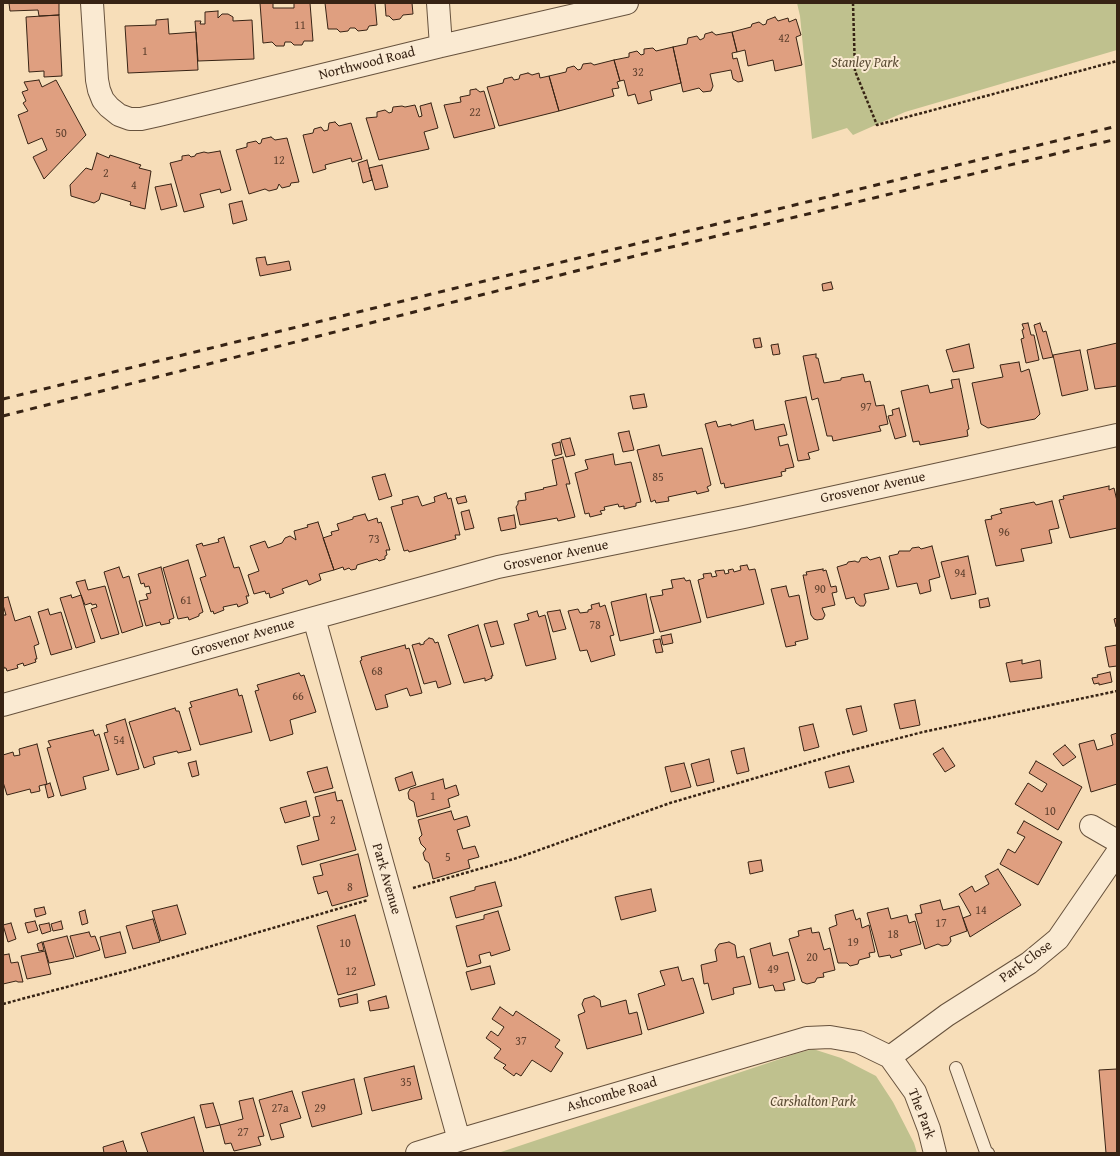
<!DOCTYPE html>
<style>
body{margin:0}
#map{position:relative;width:1120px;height:1156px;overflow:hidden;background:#f7deb9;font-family:"Gentium Book Plus",serif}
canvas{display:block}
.frame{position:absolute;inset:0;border:4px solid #372314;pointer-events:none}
</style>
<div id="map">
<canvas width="1120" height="1156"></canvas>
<div class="frame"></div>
</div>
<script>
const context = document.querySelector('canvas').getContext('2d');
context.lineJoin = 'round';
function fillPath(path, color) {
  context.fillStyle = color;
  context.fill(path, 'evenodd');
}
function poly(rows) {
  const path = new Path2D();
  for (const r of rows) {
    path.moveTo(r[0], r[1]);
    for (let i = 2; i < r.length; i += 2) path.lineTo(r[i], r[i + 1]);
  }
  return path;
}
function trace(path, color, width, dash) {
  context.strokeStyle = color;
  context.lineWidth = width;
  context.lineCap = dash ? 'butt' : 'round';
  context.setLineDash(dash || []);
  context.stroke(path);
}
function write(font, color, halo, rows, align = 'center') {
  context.font = font + ' "Gentium Book Plus",serif';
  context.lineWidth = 4;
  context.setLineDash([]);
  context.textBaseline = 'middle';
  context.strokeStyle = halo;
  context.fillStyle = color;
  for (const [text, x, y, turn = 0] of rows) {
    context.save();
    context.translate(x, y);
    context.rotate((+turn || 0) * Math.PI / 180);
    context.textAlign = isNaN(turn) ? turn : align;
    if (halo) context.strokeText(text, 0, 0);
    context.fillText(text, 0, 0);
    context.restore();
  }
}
const green = poly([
 [797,3,1117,3,1117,50,905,112,853,135,847,128,812,139,800,16],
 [813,1049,841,1058,876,1076,893,1102,914,1143,917,1153,498,1153,795,1054]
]);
const building = poly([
 [9,3,59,3,59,15,39,16,38,10,10,11,9,3],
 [260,3,273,3,273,8,294,8,294,3,310,3,313,41,304,41,302,45,294,45,291,42,285,42,284,46,276,46,272,42,263,43,260,3],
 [325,3,375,3,377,25,369,26,367,30,358,31,355,28,350,28,348,31,340,32,337,29,328,29,325,3],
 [385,3,412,3,413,14,403,15,400,19,393,20,389,16,386,16,385,3],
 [218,11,218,18,222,14,228,14,233,17,233,21,252,20,254,59,198,61,195,21,201,21,200,24,205,24,205,12,218,11],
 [59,15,62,76,44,77,44,71,29,72,26,17,59,15],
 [775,17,778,21,788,18,789,22,796,19,801,35,796,37,802,65,775,71,773,60,748,66,745,50,737,52,732,32,751,27,752,24,759,22,763,25,766,24,767,20,775,17],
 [168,19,169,34,196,32,198,70,128,73,125,26,156,25,156,20,168,19],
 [712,32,716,35,732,32,737,52,732,53,733,59,737,58,743,81,738,82,733,79,731,70,710,74,713,86,711,91,703,92,699,88,683,92,673,47,687,44,688,38,697,36,700,40,704,38,705,34,712,32],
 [673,47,681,83,650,91,652,100,638,104,635,94,628,96,624,80,620,81,614,60,629,57,629,53,637,51,641,55,644,54,644,49,653,48,656,51,673,47],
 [614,60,620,81,617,82,619,88,612,89,614,96,559,111,549,76,566,72,567,68,574,66,578,70,581,69,583,64,591,63,594,65,614,60],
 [528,73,532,75,539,73,540,78,549,76,559,111,499,126,487,87,503,83,504,79,512,77,514,80,519,79,520,75,528,73],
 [39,80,42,87,56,80,86,135,44,179,33,157,47,150,42,138,28,144,18,115,28,111,23,103,26,101,22,92,28,90,24,82,39,80],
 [476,89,480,92,484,91,495,128,454,138,444,105,461,102,460,97,470,95,470,90,476,89],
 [431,103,438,128,424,132,429,149,379,160,366,118,377,117,377,112,385,110,389,113,392,112,393,107,402,106,405,107,415,105,419,117,422,116,420,106,431,103],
 [335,122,339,126,351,123,362,159,352,162,351,158,325,165,326,169,313,173,303,135,313,133,314,129,321,127,324,131,328,130,329,123,335,122],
 [271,137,275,140,287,138,299,182,291,183,290,186,282,188,279,184,277,189,269,191,265,189,249,194,236,150,247,147,247,143,256,141,259,144,261,143,262,139,271,137],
 [220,151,231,190,221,193,220,189,200,194,204,207,184,212,170,163,182,160,182,156,189,155,191,157,195,156,196,154,204,152,208,153,220,151],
 [97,153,109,158,110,155,141,165,139,168,151,171,145,209,130,205,131,202,101,193,99,200,94,203,71,196,70,185,86,168,92,170,97,153],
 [367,160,372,180,363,183,358,163,367,160],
 [382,165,388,187,375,190,369,168,382,165],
 [171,184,177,206,161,210,155,187,171,184],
 [242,201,247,220,233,224,229,204,242,201],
 [265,257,267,265,289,261,291,270,260,276,256,258,265,257],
 [831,282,833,289,823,291,822,284,831,282],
 [1028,323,1031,335,1034,335,1039,360,1026,363,1021,339,1024,338,1022,330,1024,329,1022,324,1028,323],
 [1040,323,1043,332,1046,331,1053,357,1043,359,1034,325,1040,323],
 [760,338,762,347,755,348,753,339,760,338],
 [1117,343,1117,386,1095,389,1087,350,1117,343],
 [778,344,780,354,773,355,771,345,778,344],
 [969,344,974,368,953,372,946,350,969,344],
 [1080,350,1088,390,1062,396,1053,355,1080,350],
 [816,354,816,358,818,358,824,383,841,380,841,378,863,374,865,382,870,381,876,406,884,405,888,424,879,426,881,431,833,441,832,436,827,436,818,398,812,400,803,356,816,354],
 [1019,362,1021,372,1029,369,1040,414,1035,419,988,428,981,424,972,383,1003,377,1000,365,1019,362],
 [959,379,969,429,967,430,968,436,920,445,919,441,913,442,901,391,928,385,930,393,953,388,951,380,959,379],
 [644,394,647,407,633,409,630,396,644,394],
 [806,397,819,450,808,453,810,459,798,461,785,401,806,397],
 [899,408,906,436,895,439,888,416,893,415,892,410,899,408],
 [753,420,755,430,784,424,787,435,778,437,780,446,788,444,794,467,785,469,786,471,781,472,782,476,725,488,724,483,721,484,705,424,716,421,718,427,731,424,731,426,753,420],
 [629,431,634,450,623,452,618,433,629,431],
 [570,438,575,455,566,457,561,440,570,438],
 [560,442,562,454,555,456,552,444,560,442],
 [659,445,662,456,702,448,711,485,707,487,709,491,697,494,696,491,668,497,669,501,656,503,655,500,651,502,637,450,659,445],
 [613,454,615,465,631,462,641,502,636,503,636,506,624,509,624,506,619,507,618,504,604,507,605,510,600,511,602,514,590,517,589,513,585,514,575,473,588,469,585,460,613,454],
 [563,457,570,484,566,484,575,517,558,521,557,518,520,525,516,507,518,504,518,501,526,500,525,493,544,489,543,488,557,485,552,460,563,457],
 [385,474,392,496,379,500,372,477,385,474],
 [1109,486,1109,490,1114,488,1117,501,1117,528,1070,538,1059,500,1064,499,1063,496,1109,486],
 [446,493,448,499,451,498,460,535,455,535,456,539,409,552,408,550,404,551,391,507,403,504,402,500,418,496,422,506,435,502,434,497,446,493],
 [465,496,467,502,458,504,456,498,465,496],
 [1052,501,1059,528,1049,530,1052,543,1021,549,1024,561,996,566,985,520,992,519,991,516,1002,513,1000,509,1034,502,1036,505,1052,501],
 [469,510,474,528,465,530,461,512,469,510],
 [365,514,368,521,377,518,378,523,381,522,390,550,386,550,387,555,385,556,385,559,379,561,377,559,357,565,356,569,351,570,349,568,344,570,343,567,334,570,323,538,332,535,331,532,339,530,337,524,353,519,353,517,365,514],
 [514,515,516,528,501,531,498,518,514,515],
 [318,522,334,570,319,574,321,580,309,585,307,580,282,589,284,593,270,598,269,593,266,594,265,591,254,594,248,575,259,571,250,546,265,541,268,548,282,543,285,538,290,536,296,540,294,531,308,527,307,525,318,522],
 [224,537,234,568,239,567,249,596,246,596,248,603,238,607,237,604,223,607,224,610,214,614,213,611,211,612,200,578,206,576,196,545,202,543,203,546,219,542,218,539,224,537],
 [932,546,940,577,929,580,931,591,920,594,917,583,897,587,889,556,898,554,899,551,910,551,912,548,919,547,921,549,932,546],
 [968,556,976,594,951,599,941,562,968,556],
 [867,557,870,560,880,557,889,589,864,594,866,602,864,606,860,606,856,603,854,597,846,599,837,567,847,564,848,562,855,561,857,562,859,562,861,558,867,557],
 [188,560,203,612,199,614,199,616,189,620,188,617,178,619,163,568,188,560],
 [747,565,749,570,755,569,764,604,707,618,698,580,704,578,703,574,711,573,712,577,717,576,715,571,724,570,725,574,729,573,728,570,733,569,734,572,741,570,740,566,747,565],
 [119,567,123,578,129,576,143,626,122,633,104,572,119,567],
 [161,567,174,618,169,620,170,623,161,625,160,622,146,626,139,601,148,599,146,594,151,593,149,586,145,587,144,583,141,584,138,574,161,567],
 [823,569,823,571,826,570,831,587,836,586,837,592,832,593,835,605,822,608,825,615,823,619,817,620,814,619,811,615,803,575,807,575,806,572,823,569],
 [684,578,686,581,690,580,701,622,660,632,650,597,663,595,662,590,673,588,671,580,684,578],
 [85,580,88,590,105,586,119,634,101,639,91,609,97,607,96,604,92,605,91,603,85,605,76,582,85,580],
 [786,586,789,597,799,595,808,639,795,642,796,645,786,647,771,589,786,586],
 [646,594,654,633,620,641,611,602,646,594],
 [71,595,72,598,81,595,95,642,76,648,60,598,71,595],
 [8,597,15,621,30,616,39,644,34,646,37,659,35,659,36,662,24,666,23,663,17,665,18,668,7,671,6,668,4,668,3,664,3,615,6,615,3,605,3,598,8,597],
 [988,598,990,606,980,608,979,600,988,598],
 [599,603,600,607,605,605,614,635,610,636,615,655,591,662,587,650,580,651,568,611,578,609,580,613,588,612,588,610,592,609,591,605,599,603],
 [48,609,50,615,61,612,72,649,51,655,38,612,48,609],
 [560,610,566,629,553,632,547,612,560,610],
 [537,611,539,617,545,615,556,659,526,666,514,624,529,620,527,614,537,611],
 [1117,618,1117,626,1116,627,1114,619,1117,618],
 [497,621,504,644,491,647,484,624,497,621],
 [478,625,493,676,491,676,492,678,485,681,485,678,464,683,448,635,478,625],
 [671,634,673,643,663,645,661,636,671,634],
 [429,638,433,639,435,643,438,642,451,684,438,688,436,681,424,684,412,645,420,643,420,645,424,644,424,642,429,638],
 [660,639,663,652,656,653,653,640,660,639],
 [405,645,406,649,409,648,422,693,410,696,407,688,385,695,388,707,376,710,360,661,362,660,361,657,405,645],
 [1117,645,1117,666,1109,667,1105,647,1117,645],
 [1022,660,1022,664,1040,660,1042,678,1010,682,1006,663,1022,660],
 [1110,672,1112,682,1099,685,1099,683,1094,684,1092,678,1098,677,1097,675,1110,672],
 [299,673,301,676,304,675,316,712,290,720,293,734,270,741,255,691,259,690,257,685,299,673],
 [237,689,239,696,242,695,252,732,200,745,189,708,192,707,190,702,237,689],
 [915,700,920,725,900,729,894,704,915,700],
 [861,706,867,731,853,735,846,709,861,706],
 [175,708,176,711,179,711,191,750,178,753,177,751,153,757,155,764,144,768,129,722,175,708],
 [125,719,139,769,117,775,104,733,108,732,106,725,125,719],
 [813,724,819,747,804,751,799,727,813,724],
 [93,730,95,736,99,734,109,770,83,777,86,789,61,796,47,748,51,747,48,741,93,730],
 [1117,733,1117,784,1091,792,1079,744,1094,740,1097,750,1113,745,1111,735,1117,733],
 [37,744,47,784,39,786,40,791,31,793,30,789,7,795,3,782,3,755,13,752,14,756,20,755,19,749,37,744],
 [1065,745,1076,757,1063,766,1053,754,1065,745],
 [744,748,749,771,737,774,731,751,744,748],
 [943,748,955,766,945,772,933,754,943,748],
 [709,759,714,782,697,786,691,764,709,759],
 [196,761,199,775,192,777,188,763,196,761],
 [1036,761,1082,787,1058,830,1015,804,1028,783,1042,792,1047,784,1029,773,1036,761],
 [684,763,691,787,671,792,665,767,684,763],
 [849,766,854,782,829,788,825,772,849,766],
 [327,767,333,788,314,793,307,772,327,767],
 [412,772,416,785,399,791,395,778,412,772],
 [443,779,445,789,456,785,459,795,448,799,450,807,417,817,414,802,409,799,408,793,410,789,443,779],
 [50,783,54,796,48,798,45,785,50,783],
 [335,792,337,801,342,800,356,850,302,865,297,846,319,840,313,817,320,816,315,797,335,792],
 [306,801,310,816,285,823,280,808,306,801],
 [451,811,454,820,467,816,470,826,457,830,463,849,475,846,479,857,468,860,470,868,433,879,429,863,425,860,423,853,426,849,421,844,419,838,422,835,418,820,451,811],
 [1024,821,1062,842,1038,885,1000,864,1008,849,1015,853,1025,837,1017,833,1024,821],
 [358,854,368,896,332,906,327,891,318,894,313,877,323,875,320,864,358,854],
 [761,860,763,871,750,874,748,862,761,860],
 [998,869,1021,905,970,937,963,918,971,915,959,894,972,886,975,892,989,884,985,876,998,869],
 [495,882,502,906,456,918,450,897,475,890,475,887,495,882],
 [651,889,656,911,621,920,615,897,651,889],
 [940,900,943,910,959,906,967,931,950,937,951,941,948,945,942,946,938,944,925,949,915,914,922,913,920,905,940,900],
 [177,905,186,934,161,941,152,911,177,905],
 [44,907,46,914,36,917,34,909,44,907],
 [888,908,891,919,907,915,909,923,915,921,921,944,900,950,902,955,891,958,890,955,879,957,867,913,888,908],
 [85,910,88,923,82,925,79,912,85,910],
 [853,910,856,920,860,918,862,928,869,925,875,952,869,953,870,957,859,960,858,964,850,966,847,963,838,963,829,928,837,925,835,915,853,910],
 [498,911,510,950,491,956,490,952,479,955,481,963,467,967,456,926,484,919,484,915,498,911],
 [355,915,375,985,338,995,317,926,355,915],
 [153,919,160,942,133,949,126,926,153,919],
 [35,921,38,930,28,933,25,923,35,921],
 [61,921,63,929,53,931,51,924,61,921],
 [11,923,16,939,8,942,3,925,11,923],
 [49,923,51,931,42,934,39,925,49,923],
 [811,928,812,933,819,932,824,950,830,948,835,970,823,973,824,977,817,978,815,982,807,984,802,982,789,939,799,936,798,931,811,928],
 [89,932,91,937,95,936,100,950,76,957,70,936,89,932],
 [120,932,126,953,105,958,100,937,120,932],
 [67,936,74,958,49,963,43,942,67,936],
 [42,942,44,950,39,951,37,944,42,942],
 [729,942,735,945,737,958,744,956,751,984,733,988,734,994,712,1000,708,983,704,984,701,965,717,961,715,950,719,944,729,942],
 [770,943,773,956,788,952,795,980,783,983,785,990,775,991,773,985,759,988,750,949,770,943],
 [45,951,51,974,27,979,21,956,45,951],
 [9,954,11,963,18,962,23,982,18,982,16,981,3,984,3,955,9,954],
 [490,966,495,984,471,990,466,972,490,966],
 [678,967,682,981,693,978,704,1013,648,1030,638,994,665,985,660,971,678,967],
 [357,994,358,1003,340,1007,338,999,357,994],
 [386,996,389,1008,370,1011,368,1001,386,996],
 [594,996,600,1000,601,1007,626,1000,629,1014,637,1012,642,1034,587,1049,578,1015,585,1012,582,1004,584,999,594,996],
 [500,1007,513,1016,516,1011,560,1040,555,1047,563,1053,551,1072,532,1060,521,1076,516,1073,514,1076,503,1068,506,1065,494,1058,501,1049,486,1038,491,1031,498,1036,504,1027,492,1019,500,1007],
 [414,1066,422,1099,372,1111,364,1078,414,1066],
 [1117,1069,1117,1153,1106,1153,1099,1070,1117,1069],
 [354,1079,362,1114,312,1127,302,1092,354,1079],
 [292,1091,301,1118,280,1124,284,1137,271,1140,259,1100,292,1091],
 [253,1098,264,1136,258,1137,261,1145,234,1151,231,1143,225,1144,220,1125,243,1119,239,1101,253,1098],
 [213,1103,220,1125,206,1128,200,1105,213,1103],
 [194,1117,204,1153,148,1153,141,1133,194,1117],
 [123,1141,127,1153,104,1153,103,1147,123,1141]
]);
const path = poly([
 [853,3,855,71,877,125,1117,61],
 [413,888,517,858,670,803,841,753,923,732,1117,691],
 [3,1004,130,970,368,900]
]);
const lane = poly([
 [956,1068,986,1152,988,1153]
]);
const street = poly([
 [92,3,97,80,99,90,103,100,109,107,119,115,130,119,141,119,159,115,441,46,627,3],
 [438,3,441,46],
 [314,618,459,1140],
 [3,705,314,618,498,567,744,517,1117,435],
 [1091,826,1117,841],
 [890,1057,947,1015,1029,963,1058,939,1117,853],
 [417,1153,459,1140,807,1038,830,1037,859,1042,890,1057,915,1092,929,1129,935,1153]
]);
const rail = poly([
 [3,399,1117,126],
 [3,416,655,251,1117,139]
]);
const trees = [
 [779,1102]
];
const numberNames = [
 ["11",300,26],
 ["42",784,39],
 ["1",145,52],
 ["32",638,73],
 ["22",475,113],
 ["50",61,134],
 ["12",279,161],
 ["2",106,174],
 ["4",134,186],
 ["97",866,408],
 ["85",658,478],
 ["96",1004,533],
 ["73",374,540],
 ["94",960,574],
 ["90",820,590],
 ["61",186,601],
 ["78",595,626],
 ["68",377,672],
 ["66",298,697],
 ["54",119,741],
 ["1",433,797],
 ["10",1050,812],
 ["2",333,821],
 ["5",448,858],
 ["8",350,888],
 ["14",981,911],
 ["17",941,924],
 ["18",893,935],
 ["19",853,943],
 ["10",345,944],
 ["20",812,958],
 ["49",773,970],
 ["12",351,972],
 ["37",521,1042],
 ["35",406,1083],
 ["27a",280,1109],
 ["29",320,1109],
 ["27",243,1133]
];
const parkNames = [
 ["Stanley Park",865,63],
 ["Carshalton Park",813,1102]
];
const streetNames = [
 ["Northwood Road",367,64,-14],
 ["Grosvenor Avenue",873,488,-12],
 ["Grosvenor Avenue",556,556,-12],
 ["Grosvenor Avenue",243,638,-16],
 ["Park Avenue",386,879,74],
 ["Park Close",1026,962,-36],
 ["Ashcombe Road",612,1095,-16],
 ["The Park",921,1114,69]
];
fillPath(green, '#bfc18e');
fillPath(building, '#df9f80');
trace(building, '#372314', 1);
trace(lane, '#67523d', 14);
trace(street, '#67523d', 24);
trace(path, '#372314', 2.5, [3, 2]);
trace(lane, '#faead2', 12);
trace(street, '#faead2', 22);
trace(rail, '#372314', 3, [7, 7]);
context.fillStyle = '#a08d6f';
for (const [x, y] of trees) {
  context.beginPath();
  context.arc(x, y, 6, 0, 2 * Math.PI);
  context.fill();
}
write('12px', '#61422f', null, numberNames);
write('italic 14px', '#594a32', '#faead2', parkNames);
write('14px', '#372314', '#faead2', streetNames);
</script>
